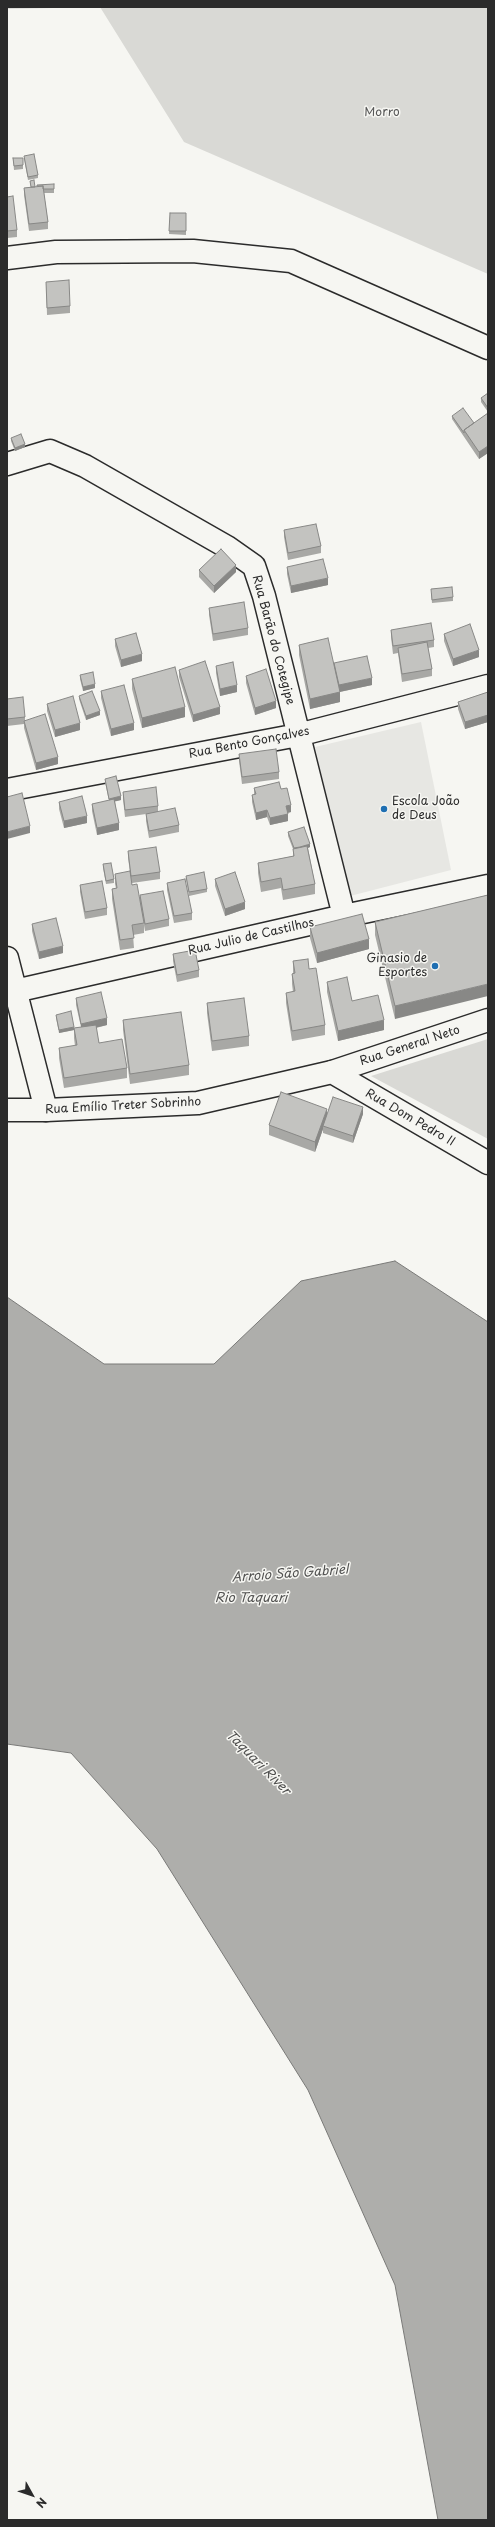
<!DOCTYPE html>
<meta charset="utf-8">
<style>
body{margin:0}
#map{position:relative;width:495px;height:2527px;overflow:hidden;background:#f6f6f2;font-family:"Playpen Sans",sans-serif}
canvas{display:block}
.frame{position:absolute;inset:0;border:8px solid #2b2b2b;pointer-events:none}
.north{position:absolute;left:12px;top:2475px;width:40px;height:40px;-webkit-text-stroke:3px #f6f6f2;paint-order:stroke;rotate:130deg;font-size:11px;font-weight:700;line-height:16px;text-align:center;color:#2b2b2b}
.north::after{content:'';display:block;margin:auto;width:14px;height:18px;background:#2b2b2b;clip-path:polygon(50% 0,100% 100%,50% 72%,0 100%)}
</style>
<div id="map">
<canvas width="495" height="2527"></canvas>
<div class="frame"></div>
<div class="north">N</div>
</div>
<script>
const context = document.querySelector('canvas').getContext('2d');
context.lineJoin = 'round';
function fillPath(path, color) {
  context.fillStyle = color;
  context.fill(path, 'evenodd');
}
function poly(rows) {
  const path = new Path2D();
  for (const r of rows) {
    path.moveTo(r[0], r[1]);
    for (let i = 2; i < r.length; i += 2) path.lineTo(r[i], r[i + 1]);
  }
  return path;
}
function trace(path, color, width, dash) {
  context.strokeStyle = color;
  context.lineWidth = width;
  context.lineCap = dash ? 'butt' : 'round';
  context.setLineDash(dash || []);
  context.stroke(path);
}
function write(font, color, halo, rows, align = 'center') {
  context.font = font + ' "Playpen Sans",sans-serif';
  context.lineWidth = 3;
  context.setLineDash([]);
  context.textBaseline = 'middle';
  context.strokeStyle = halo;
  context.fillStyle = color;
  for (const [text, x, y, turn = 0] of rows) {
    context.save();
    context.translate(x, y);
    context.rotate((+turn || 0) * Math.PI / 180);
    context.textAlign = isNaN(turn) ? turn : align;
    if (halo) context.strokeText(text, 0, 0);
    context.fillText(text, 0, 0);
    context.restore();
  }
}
const built = poly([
 [421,722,451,870,350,896,315,747]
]);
const green = poly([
 [7,7,488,7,488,274,184,142,100,7,7,9],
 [488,1039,488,1139,371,1076]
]);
const water = poly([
 [395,1261,488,1322,488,2520,438,2520,395,2285,308,2090,157,1849,71,1753,7,1744,7,1297,104,1364,214,1364,301,1281,395,1261]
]);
const minor = poly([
 [7,258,56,252,193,251,291,261,488,348],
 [7,464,50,451,85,466,227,547,254,566,264,596,344,916],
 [7,790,298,735,488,686],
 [7,958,46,1110],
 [15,991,344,916,488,886],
 [332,1072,488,1020]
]);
const major = poly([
 [7,1110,46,1110,198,1103,332,1072,488,1163]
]);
const wall = poly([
 [24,156,38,175,38,178,28,180,24,159],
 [13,158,23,158,23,169,14,170],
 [30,181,35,187,54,189,54,193,44,193,48,222,48,229,29,231,24,195,24,188,31,187],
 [7,197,17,230,17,237,7,238],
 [170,213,186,213,186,235,169,234],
 [46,282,70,306,70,313,47,315],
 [488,393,488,412,481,402,481,398],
 [488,413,488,453,479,459,452,419,452,416,474,423],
 [11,438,25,447,15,451,11,441],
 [284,530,321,546,321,553,288,560,284,537],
 [287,567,328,585,291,593,287,574],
 [199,570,236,572,214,593,199,577],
 [431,593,453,597,453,601,432,603],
 [209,608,248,628,248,635,213,641,209,615],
 [391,630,434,640,434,647,428,648,432,669,432,676,402,682,398,653,393,654,391,637],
 [444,634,479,657,453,666,444,641],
 [115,639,142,661,121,667,115,646],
 [299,645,334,666,334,663,372,685,340,692,340,702,310,709,299,655],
 [216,666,237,692,220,696,216,673],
 [179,670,220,714,193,722,179,677],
 [80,675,95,688,83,691,80,679],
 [246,676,276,708,255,715,246,683],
 [132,679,185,717,142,728,132,689],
 [101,691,134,730,111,736,101,698],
 [488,692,488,722,465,729,458,709,458,702],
 [79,696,100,715,86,720,79,699],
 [7,699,25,717,25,720,58,764,36,770,24,728,24,724,7,726],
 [47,704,80,730,55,737,47,711],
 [239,754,279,772,279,779,242,784,239,761],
 [105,779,121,800,115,801,119,830,97,835,92,811,92,804,109,801,105,782],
 [254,788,281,789,291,812,288,813,288,821,270,825,267,817,256,820,252,802,252,795,254,795],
 [123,792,158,806,158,812,179,825,179,832,149,838,146,821,146,814,125,817,123,799],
 [59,802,87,823,64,828,59,809],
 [288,832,310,847,308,848,315,884,315,894,283,900,281,888,261,892,258,873,258,863,293,856,293,849,288,836],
 [128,851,160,872,160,879,132,883,132,885,140,901,140,895,169,919,169,926,145,931,142,913,144,923,144,933,133,935,134,948,120,950,112,899,112,889,116,888,115,884,115,874,130,872,128,858],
 [103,864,114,879,114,883,106,884,103,868],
 [186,876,207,889,207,892,189,896,186,879],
 [215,879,245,909,225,916,215,886],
 [167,883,192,913,192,920,174,923,167,890],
 [80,885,107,908,107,915,85,919,80,892],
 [488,895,395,1019,375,935,375,922],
 [32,924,63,953,39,959,32,931],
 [310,927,369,949,317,963,310,938],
 [173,954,199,970,199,977,177,982,173,961],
 [293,961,309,969,325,1025,325,1035,292,1041,286,1003,286,993,293,992,292,984,292,974,293,973],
 [327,982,352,1001,384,1030,338,1041,327,992],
 [76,998,107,1025,96,1028,99,1043,127,1068,127,1078,64,1088,59,1058,59,1048,75,1046,74,1038,74,1030,59,1033,56,1018,56,1015,74,1028,81,1027,76,1005],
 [207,1003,249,1036,249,1046,212,1051,207,1013],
 [123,1020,189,1065,189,1075,130,1084,123,1030],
 [363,1114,353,1143,323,1133,323,1129,315,1152,269,1135,269,1125,327,1116]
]);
const shadedWall = poly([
 [25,444,25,447,15,451,15,448],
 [488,446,488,453,479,459,479,452],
 [236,565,236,572,214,593,214,586],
 [328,578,328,585,291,593,291,586],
 [479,650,479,657,453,666,453,659],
 [142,654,142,661,121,667,121,660],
 [372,678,372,685,339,692,339,685],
 [95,684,95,688,83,691,83,687],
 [237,685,237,692,220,696,220,689],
 [340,692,340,702,310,709,310,699],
 [276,701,276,708,255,715,255,708],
 [185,707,185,717,142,728,142,718],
 [220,707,220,714,193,722,193,715],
 [100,711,100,715,86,720,86,716],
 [488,715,488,722,465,729,465,722],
 [80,723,80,730,55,737,55,730],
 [134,723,134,730,111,736,111,729],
 [58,757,58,764,36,770,36,763],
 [121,796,121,800,109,803,109,799],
 [291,805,291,812,286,813,286,806],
 [267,810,267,817,256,820,256,813],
 [288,814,288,821,270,825,270,818],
 [87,816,87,823,64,828,64,821],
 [119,823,119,830,97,835,97,828],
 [30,826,30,833,7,839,7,832],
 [310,844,310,847,295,853,295,849],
 [245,902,245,909,225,916,225,909],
 [369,939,369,949,317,963,317,953],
 [63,946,63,953,39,959,39,952],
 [488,984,488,996,395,1019,395,1006],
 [107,1018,107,1025,81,1031,81,1024],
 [384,1020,384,1030,338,1041,338,1031],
 [74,1027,74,1030,59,1033,59,1030],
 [363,1107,363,1114,353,1143,353,1136],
 [327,1109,327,1119,323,1126,323,1129,315,1152,315,1142]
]);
const building = poly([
 [34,154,38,175,28,177,24,156,34,154],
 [13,158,23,158,23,165,14,166,13,158],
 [34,180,35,187,31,187,30,181,34,180],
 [54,184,54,189,43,189,43,186,37,186,37,185,54,184],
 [43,186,48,222,29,224,24,188,43,186],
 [13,196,17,230,7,231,7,197,13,196],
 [170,213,186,213,186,231,169,231,170,213],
 [69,280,70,306,47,308,46,282,69,280],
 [488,393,488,408,481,398,488,393],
 [463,408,474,423,464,430,464,433,452,416,463,408],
 [488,413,488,446,479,452,464,430,488,413],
 [21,434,25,444,15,448,11,438,21,434],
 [316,524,321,546,288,553,284,530,316,524],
 [221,549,236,565,214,586,199,570,221,549],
 [323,559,328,578,291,586,287,567,323,559],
 [452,587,453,597,432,600,431,589,452,587],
 [244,602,248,628,213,634,209,608,244,602],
 [431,623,434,640,393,646,391,630,431,623],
 [470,624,479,650,453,659,444,634,470,624],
 [136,633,142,654,121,660,115,639,136,633],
 [328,638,340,692,310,699,299,645,328,638],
 [427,642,432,669,402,674,398,648,427,642],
 [367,656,372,678,339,685,334,663,367,656],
 [205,661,220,707,193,715,179,670,205,661],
 [233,662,237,685,220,689,216,666,233,662],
 [175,667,185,707,142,718,132,679,175,667],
 [266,669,276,701,255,708,246,676,266,669],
 [93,672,95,684,83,687,80,675,93,672],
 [124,685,134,723,111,729,101,691,124,685],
 [92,691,100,711,86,716,79,696,92,691],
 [488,692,488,715,465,722,458,702,488,692],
 [73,696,80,723,55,730,47,704,73,696],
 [23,697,25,717,7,719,7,699,23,697],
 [45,714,58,757,36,763,24,721,45,714],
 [276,749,279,772,242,777,239,754,276,749],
 [116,776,121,796,109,799,105,779,116,776],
 [279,782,281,789,287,788,291,805,286,806,288,814,270,818,267,810,256,813,252,795,256,794,254,788,279,782],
 [156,787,158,806,125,810,123,792,156,787],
 [22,793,30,826,7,832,7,797,22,793],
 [82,796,87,816,64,821,59,802,82,796],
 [114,799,119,823,97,828,92,804,114,799],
 [175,808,179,825,149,831,146,814,175,808],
 [304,827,310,844,300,847,294,848,288,832,304,827],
 [307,846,315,884,283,890,281,878,261,882,258,863,294,856,293,849,307,846],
 [156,847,160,872,131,876,128,851,156,847],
 [111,863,114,879,106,881,103,864,111,863],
 [130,871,132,885,137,884,144,923,132,925,134,938,120,940,112,889,117,888,115,874,130,871],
 [204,872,207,889,189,892,186,876,204,872],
 [235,872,245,902,225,909,215,879,235,872],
 [185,879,192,913,174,916,167,883,185,879],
 [102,881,107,908,85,912,80,885,102,881],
 [163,891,169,919,145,924,140,895,163,891],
 [488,895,488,984,395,1006,375,922,488,895],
 [362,914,369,939,317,953,310,927,362,914],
 [56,918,63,946,39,952,32,924,56,918],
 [195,950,199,970,177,975,173,954,195,950],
 [308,959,309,969,316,968,325,1025,292,1031,286,993,295,991,292,974,295,973,293,961,308,959],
 [347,977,352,1001,378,995,384,1020,338,1031,327,982,347,977],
 [101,992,107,1018,81,1024,76,998,101,992],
 [244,998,249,1036,212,1041,207,1003,244,998],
 [71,1011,74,1027,59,1030,56,1015,71,1011],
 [181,1012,189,1065,130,1074,123,1020,181,1012],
 [96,1025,99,1043,122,1039,127,1068,64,1078,59,1048,77,1045,74,1028,96,1025],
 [281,1092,327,1109,315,1142,269,1125,281,1092],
 [333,1097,363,1107,353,1136,323,1126,333,1097]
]);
const markers = [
 [384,809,4,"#1f6fb2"],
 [435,966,4,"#1f6fb2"]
];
const parkNames = [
 ["Morro",382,113]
];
const streetNames = [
 ["Rua Barão do Cotegipe",273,640,75],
 ["Rua Bento Gonçalves",249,743,-11],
 ["Rua Julio de Castilhos",251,937,-13],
 ["Rua General Neto",410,1046,-18],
 ["Rua Emílio Treter Sobrinho",123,1106,-3],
 ["Rua Dom Pedro II",410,1118,30]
];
const poiNames = [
 ["Escola João",392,802],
 ["de Deus",392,816],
 ["Ginasio de",427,959,"right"],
 ["Esportes",427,973,"right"]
];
const waterNames = [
 ["Arroio São Gabriel",290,1574,-4],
 ["Rio Taquari",251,1598],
 ["Taquari River",258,1763,45]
];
fillPath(built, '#e7e7e3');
fillPath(green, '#d9d9d5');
fillPath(water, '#aeaeab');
trace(water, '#7a7a78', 1);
trace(minor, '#2b2b2b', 25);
trace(major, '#2b2b2b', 25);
trace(minor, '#f6f6f2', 22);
trace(major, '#f6f6f2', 22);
fillPath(wall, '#a8a8a5');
fillPath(shadedWall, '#888886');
fillPath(building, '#c3c3c0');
trace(building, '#888886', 1);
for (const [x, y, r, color] of markers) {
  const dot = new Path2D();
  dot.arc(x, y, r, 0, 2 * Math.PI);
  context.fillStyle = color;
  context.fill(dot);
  trace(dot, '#f6f6f2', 1.5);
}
write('12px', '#565656', '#f6f6f2', parkNames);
write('12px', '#2b2b2b', '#f6f6f2', streetNames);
write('12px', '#2b2b2b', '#f6f6f2', poiNames, 'left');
write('italic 13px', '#525251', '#f6f6f2', waterNames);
</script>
